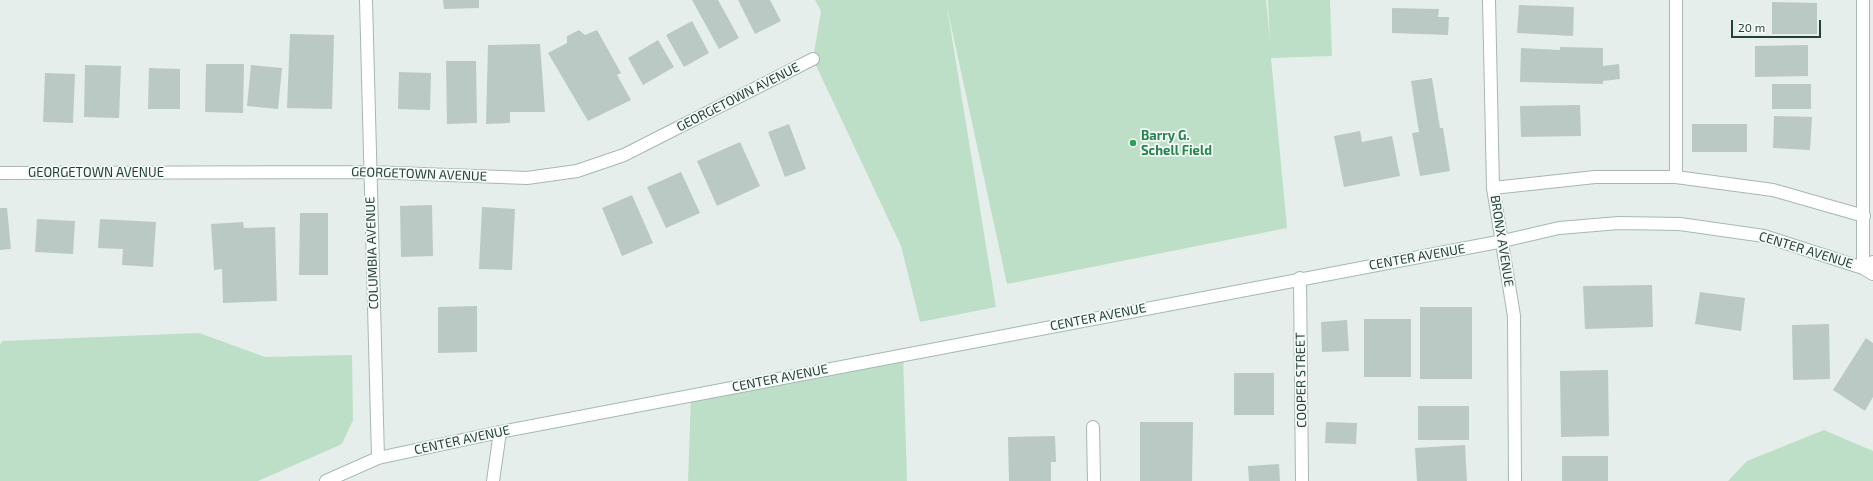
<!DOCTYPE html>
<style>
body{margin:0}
#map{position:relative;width:1873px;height:481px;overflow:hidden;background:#e5eeea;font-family:"Exo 2",sans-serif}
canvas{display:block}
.scale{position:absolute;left:1731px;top:20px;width:90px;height:18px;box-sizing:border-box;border:2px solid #23413a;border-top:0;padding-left:5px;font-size:12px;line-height:14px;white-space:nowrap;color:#23413a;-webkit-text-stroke:3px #f5faf8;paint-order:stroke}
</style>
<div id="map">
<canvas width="1873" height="481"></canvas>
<div class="scale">20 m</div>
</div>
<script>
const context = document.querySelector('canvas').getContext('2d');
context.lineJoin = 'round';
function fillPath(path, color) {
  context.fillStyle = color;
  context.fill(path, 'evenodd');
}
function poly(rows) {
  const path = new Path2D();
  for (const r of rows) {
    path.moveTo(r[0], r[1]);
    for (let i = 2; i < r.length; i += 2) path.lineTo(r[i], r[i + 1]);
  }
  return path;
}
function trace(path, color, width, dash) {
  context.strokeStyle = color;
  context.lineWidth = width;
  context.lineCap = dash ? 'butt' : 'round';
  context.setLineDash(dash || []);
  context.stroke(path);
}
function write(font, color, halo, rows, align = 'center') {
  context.font = font + ' "Exo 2",sans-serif';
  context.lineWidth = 3.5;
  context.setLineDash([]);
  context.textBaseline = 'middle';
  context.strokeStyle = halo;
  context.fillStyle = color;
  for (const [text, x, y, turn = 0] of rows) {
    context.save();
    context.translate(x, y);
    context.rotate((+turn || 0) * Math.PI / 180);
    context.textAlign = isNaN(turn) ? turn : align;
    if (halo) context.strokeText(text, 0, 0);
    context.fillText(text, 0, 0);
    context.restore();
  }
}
const green = poly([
 [815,0,1266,0,1270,42,1268,0,1330,0,1332,56,1271,58,1287,228,1007,284,947,7,996,307,920,322,901,246,813,59,821,11],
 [199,333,265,357,352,355,353,420,342,444,258,481,0,481,0,345,2,341],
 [903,354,907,481,688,481,691,395],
 [1824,430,1873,451,1873,481,1728,481,1747,461]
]);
const building = poly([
 [443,0,479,0,479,8,444,9],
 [692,0,718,0,739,38,719,49],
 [738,0,770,0,781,21,755,34],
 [1772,2,1817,3,1817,34,1772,34],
 [1519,5,1574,7,1573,36,1517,33],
 [1392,8,1439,9,1438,17,1449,17,1448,35,1392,33],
 [692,21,709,53,684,67,666,35],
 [579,30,585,35,597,30,621,73,617,75,631,100,588,121,548,53,567,43,567,36],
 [290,34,334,35,332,109,287,108],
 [658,40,674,67,643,85,628,58],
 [540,44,545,112,510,112,510,123,486,124,488,45],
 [1808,45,1808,76,1755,77,1755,46],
 [1560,47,1603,48,1603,66,1619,64,1620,79,1603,81,1603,84,1520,82,1521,48,1560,50],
 [446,61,476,61,477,123,447,124],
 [206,64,244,64,243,113,205,112],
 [85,65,121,66,119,118,84,117],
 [251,65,282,68,278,109,247,106],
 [149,68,180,69,180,109,148,109],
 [399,72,431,73,430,110,398,109],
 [45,73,75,74,73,123,43,122],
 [1432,78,1440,128,1443,128,1450,171,1420,176,1412,133,1419,132,1411,81],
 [1772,84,1811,84,1811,109,1772,109],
 [1580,105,1581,136,1521,137,1520,106],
 [1774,116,1812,117,1810,150,1773,148],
 [789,124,806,169,785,177,768,132],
 [1692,124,1747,124,1747,152,1692,152],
 [1360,131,1362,142,1392,136,1400,176,1344,187,1334,136],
 [740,142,760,186,717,206,697,161],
 [681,172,700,213,666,228,647,187],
 [632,195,653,243,622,256,602,208],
 [432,205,433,256,401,257,400,206],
 [482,207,515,209,512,270,479,269],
 [0,208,7,208,11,249,0,250],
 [300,213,328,213,328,275,299,275],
 [37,219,75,221,73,254,35,252],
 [100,219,156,222,153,267,122,265,123,249,98,248],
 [243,222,244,228,275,227,277,301,223,303,222,269,214,270,211,224],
 [1652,285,1653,327,1585,329,1583,286],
 [1700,292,1745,298,1741,331,1695,324],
 [477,306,477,352,438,353,438,307],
 [1420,307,1472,307,1472,379,1420,379],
 [1364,319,1411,319,1411,377,1364,377],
 [1347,320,1349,351,1322,352,1321,322],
 [1829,324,1830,379,1793,380,1792,325],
 [1866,338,1873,343,1873,397,1865,411,1833,390],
 [1608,370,1609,436,1561,437,1560,371],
 [1234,373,1274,373,1274,415,1234,415],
 [1418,406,1469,406,1469,440,1418,440],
 [1140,422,1193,422,1192,481,1140,481],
 [1326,422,1357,423,1356,444,1325,443],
 [1055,436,1056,462,1051,462,1051,481,1009,481,1008,437],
 [1465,445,1467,481,1417,481,1415,448],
 [1562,456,1608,456,1608,481,1562,481],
 [1279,464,1280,481,1249,481,1248,466]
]);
const lane = poly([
 [1676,0,1676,177],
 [1493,188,1595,177,1676,177,1773,190,1864,216],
 [1863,268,1873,262]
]);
const street = poly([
 [366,0,378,458],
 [1489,0,1493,188,1514,316,1515,481],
 [1863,0,1863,268],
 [0,173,370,172,527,178,577,171,624,155,813,59],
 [1300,278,1302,481],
 [1093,427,1094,481],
 [493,481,500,432]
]);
const secondary = poly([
 [326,481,378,458,500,432,1503,241,1559,228,1619,223,1680,224,1764,236,1863,268,1873,274]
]);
const markers = [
 [1133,143,4,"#2e9e5b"]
];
const streetNames = [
 ["GEORGETOWN AVENUE",738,97,-27],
 ["GEORGETOWN AVENUE",96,173],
 ["GEORGETOWN AVENUE",419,174,2],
 ["BRONX AVENUE",1502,241,81],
 ["CENTER AVENUE",1806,250,17],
 ["COLUMBIA AVENUE",372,253,-92],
 ["CENTER AVENUE",1417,257,-10],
 ["CENTER AVENUE",1098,317,-11],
 ["CENTER AVENUE",780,378,-11],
 ["COOPER STREET",1301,380,-91],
 ["CENTER AVENUE",462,440,-12]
];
const leisureNames = [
 ["Barry G.",1141,136],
 ["Schell Field",1141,151]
];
fillPath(green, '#bddfc8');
fillPath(building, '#bac9c4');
trace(lane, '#a7b7b2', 14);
trace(street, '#a7b7b2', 14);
trace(secondary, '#a3bab3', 14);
trace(lane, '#fff', 12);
trace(street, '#fff', 12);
trace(secondary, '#fff', 12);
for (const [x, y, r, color] of markers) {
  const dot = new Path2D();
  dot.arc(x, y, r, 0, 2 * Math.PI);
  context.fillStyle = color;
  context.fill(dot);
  trace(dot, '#f5faf8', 1.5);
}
write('13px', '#23413a', '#f5faf8', streetNames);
write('bold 13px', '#27864d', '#f5faf8', leisureNames, 'left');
</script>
